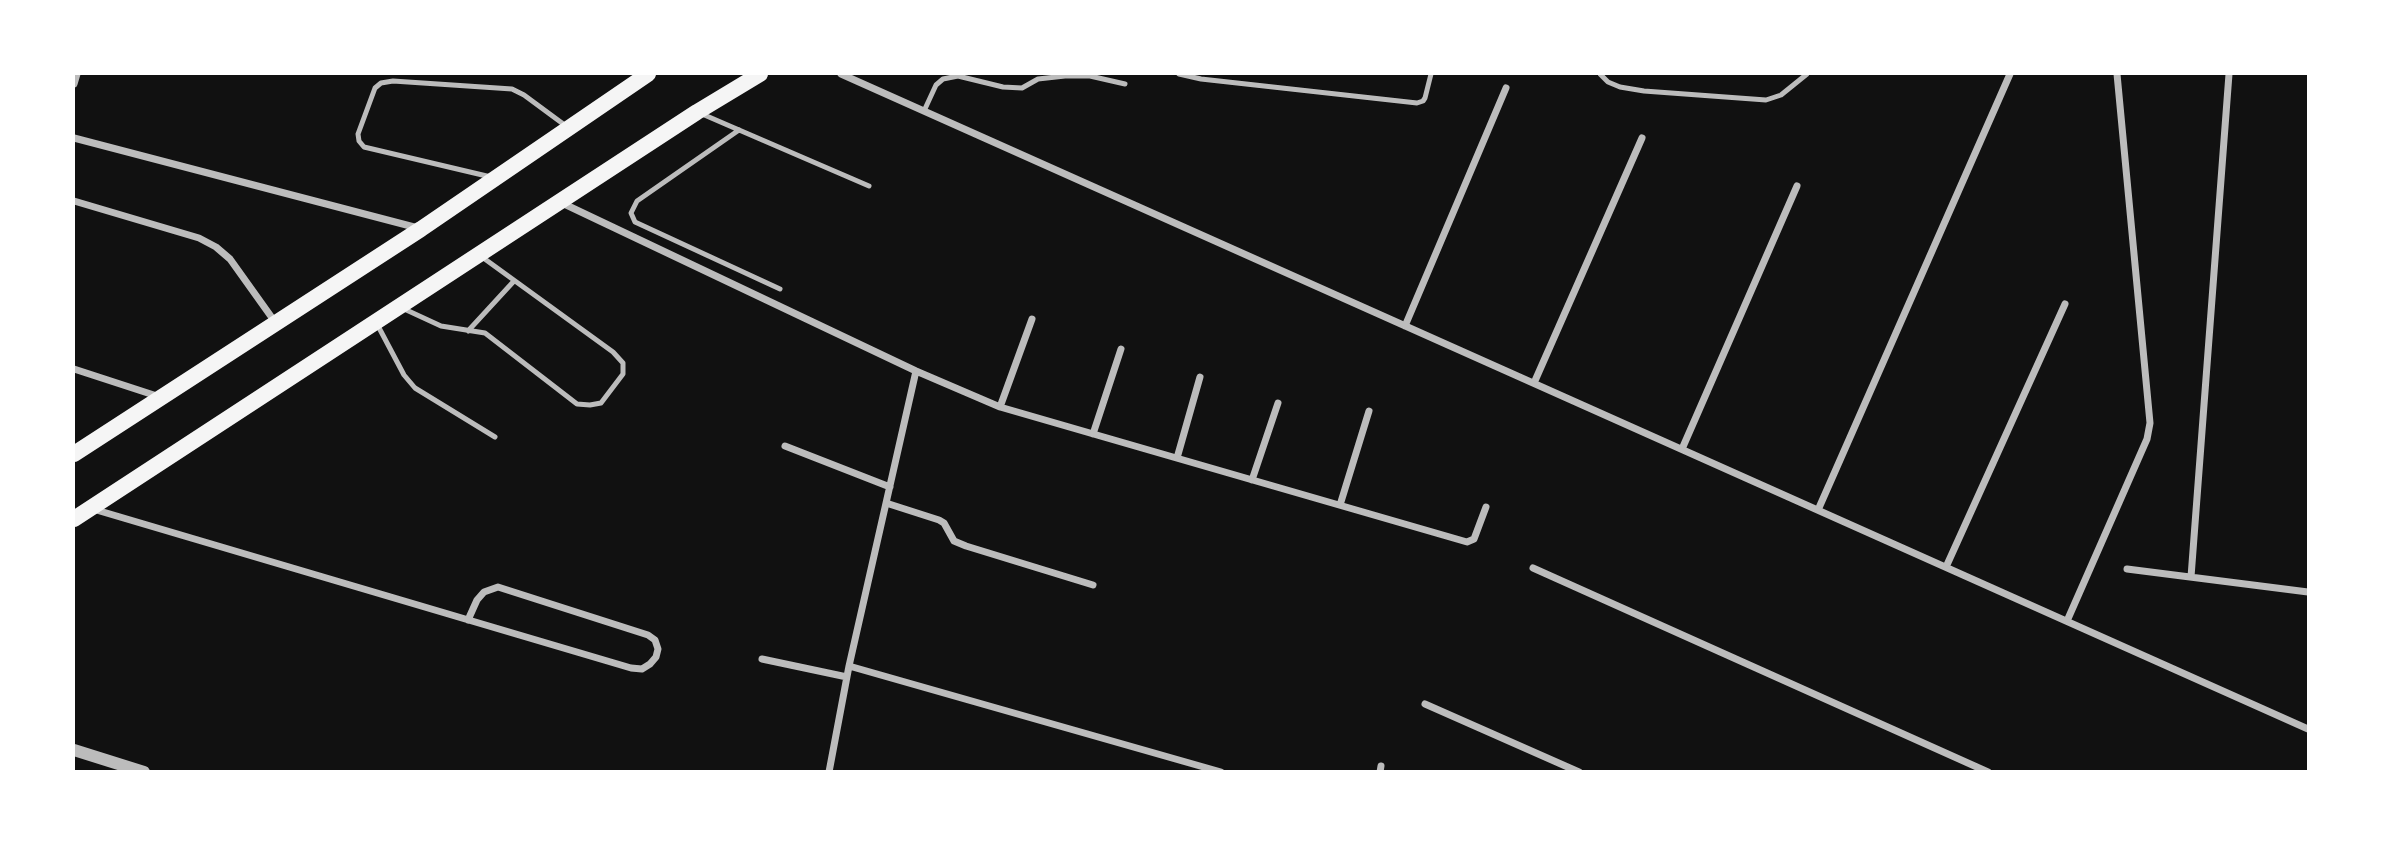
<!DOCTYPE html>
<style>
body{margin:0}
#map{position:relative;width:2382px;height:845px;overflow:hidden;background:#111;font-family:"Open Sans",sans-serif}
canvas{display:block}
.frame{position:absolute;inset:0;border:75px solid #fff;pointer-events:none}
</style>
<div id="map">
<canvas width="2382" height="845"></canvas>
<div class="frame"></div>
</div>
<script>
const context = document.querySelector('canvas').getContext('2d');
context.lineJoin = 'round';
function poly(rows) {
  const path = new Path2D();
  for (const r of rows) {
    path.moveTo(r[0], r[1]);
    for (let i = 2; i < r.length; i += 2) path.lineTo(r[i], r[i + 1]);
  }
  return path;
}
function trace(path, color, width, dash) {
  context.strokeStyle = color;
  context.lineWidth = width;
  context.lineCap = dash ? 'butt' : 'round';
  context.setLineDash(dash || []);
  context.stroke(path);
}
const service = poly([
 [1179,74,1201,79,1417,103,1423,101,1425,98,1431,74],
 [1600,74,1608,82,1620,87,1644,91,1766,100,1781,95,1807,74],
 [924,111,936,85,943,79,958,76,1003,87,1022,88,1038,79,1065,76,1090,76,1125,84],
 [702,114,869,186],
 [739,130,637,201,631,213,635,222,780,289],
 [491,177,364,147,359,141,358,134,375,88,381,83,393,81,512,89,524,95,566,126],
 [402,308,441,326,485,333,577,404,590,405,601,403,623,374,623,363,613,352,482,257],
 [377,324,404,375,415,388,495,437],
 [468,331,514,281]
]);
const minor = poly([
 [841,74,2308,729],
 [74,84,77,74],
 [74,138,418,228],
 [74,201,199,238,216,247,230,259,275,322],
 [562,203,916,371,1000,407,1467,542,1474,539,1486,507],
 [1405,326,1506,88],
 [74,369,160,397],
 [1534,383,1642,138],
 [1000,407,1032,319],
 [1093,434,1121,349],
 [785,446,890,487],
 [1682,449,1797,186],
 [1177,458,1200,377],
 [1252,480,1278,403],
 [886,503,939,520,944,523,954,541,966,546,1093,585],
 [1340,505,1369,411],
 [93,509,631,668,642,669,650,664,656,657,658,649,655,640,648,635,498,587,484,592,477,600,468,620],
 [1818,510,2010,74],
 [1946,567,2065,304],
 [1533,568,1988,772],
 [2127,569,2308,592],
 [2191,577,2229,74],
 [2067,621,2147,439,2150,423,2117,74],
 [762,659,847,677],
 [849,666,1221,772],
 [1425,704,1579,772],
 [829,772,849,666,916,371],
 [1380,772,1381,766]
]);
const tertiary = poly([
 [74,750,144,772]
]);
const primary = poly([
 [74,454,421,229,648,74],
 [74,519,697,112,760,74]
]);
trace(service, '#bcbcbc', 5);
trace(minor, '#bcbcbc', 7);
trace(tertiary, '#bcbcbc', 12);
trace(primary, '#f5f5f5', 16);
</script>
